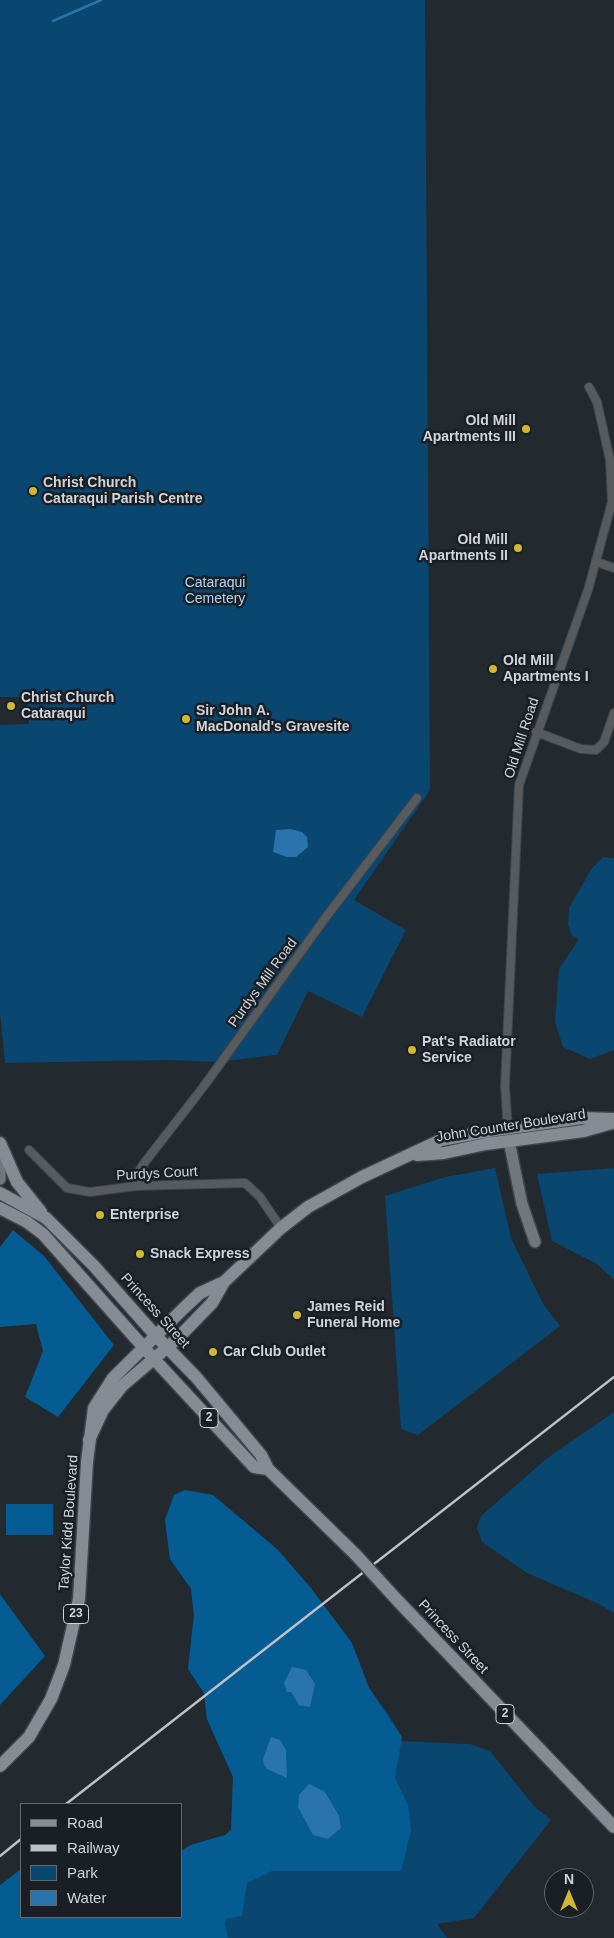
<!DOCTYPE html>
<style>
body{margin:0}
#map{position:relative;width:614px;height:1938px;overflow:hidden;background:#22292f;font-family:Helvetica,sans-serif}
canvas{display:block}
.legend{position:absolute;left:20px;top:1803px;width:162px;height:115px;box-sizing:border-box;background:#191f25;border:1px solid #63686d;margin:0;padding:6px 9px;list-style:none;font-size:15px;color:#d1d5da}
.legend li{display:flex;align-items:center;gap:10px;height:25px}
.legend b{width:25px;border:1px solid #63686d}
.north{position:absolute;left:544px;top:1868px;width:50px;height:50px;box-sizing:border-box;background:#191f25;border:1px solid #63686d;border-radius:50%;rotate:0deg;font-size:14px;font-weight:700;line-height:20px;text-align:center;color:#d1d5da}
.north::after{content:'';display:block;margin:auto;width:18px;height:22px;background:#d2b736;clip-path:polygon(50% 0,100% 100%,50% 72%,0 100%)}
</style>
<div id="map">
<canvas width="614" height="1938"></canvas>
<ul class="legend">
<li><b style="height:6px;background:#858c93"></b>Road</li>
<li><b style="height:6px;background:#bec2c7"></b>Railway</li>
<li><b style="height:14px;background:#094670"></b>Park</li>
<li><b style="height:14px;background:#2974ad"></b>Water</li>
</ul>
<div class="north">N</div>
</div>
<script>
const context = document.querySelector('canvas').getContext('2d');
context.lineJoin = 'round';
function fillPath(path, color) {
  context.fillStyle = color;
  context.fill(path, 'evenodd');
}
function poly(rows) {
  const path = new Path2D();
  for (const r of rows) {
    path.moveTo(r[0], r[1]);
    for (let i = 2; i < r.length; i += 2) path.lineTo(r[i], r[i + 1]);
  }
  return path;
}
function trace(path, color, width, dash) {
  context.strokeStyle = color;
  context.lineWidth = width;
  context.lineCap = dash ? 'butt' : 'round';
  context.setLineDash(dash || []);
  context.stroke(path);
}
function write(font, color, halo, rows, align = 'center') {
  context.font = font + ' Helvetica,sans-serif';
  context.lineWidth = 5;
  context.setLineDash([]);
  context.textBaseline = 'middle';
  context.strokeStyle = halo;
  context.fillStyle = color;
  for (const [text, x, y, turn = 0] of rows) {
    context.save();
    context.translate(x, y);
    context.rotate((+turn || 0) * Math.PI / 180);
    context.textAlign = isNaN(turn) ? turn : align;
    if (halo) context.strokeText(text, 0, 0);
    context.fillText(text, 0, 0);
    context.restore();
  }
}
const green = poly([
 [0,0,425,0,430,790,354,900,406,930,362,1017,308,991,277,1055,215,1062,169,1060,5,1063,0,1013,0,725,29,724,27,697,0,697],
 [603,857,614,858,614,1050,590,1059,563,1047,555,1022,559,969,579,939,572,936,568,925,569,908,592,868],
 [495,1168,511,1238,543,1304,560,1326,418,1435,401,1429,385,1196,445,1177],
 [614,1168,614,1280,597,1264,552,1241,537,1174],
 [614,1412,614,1613,599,1604,527,1573,482,1542,477,1528,481,1516,546,1459],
 [185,1490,213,1495,278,1550,310,1587,352,1643,369,1688,387,1712,402,1737,401,1741,470,1744,490,1751,534,1806,551,1820,474,1918,437,1924,447,1938,73,1938,181,1917,181,1851,191,1845,225,1835,231,1830,233,1777,207,1719,204,1693,188,1669,194,1615,191,1589,170,1559,165,1520,174,1495]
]);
const forest = poly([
 [13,1230,44,1256,114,1345,58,1417,25,1397,43,1351,36,1324,0,1327,0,1247],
 [185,1490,213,1495,278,1550,310,1587,352,1643,369,1688,402,1737,395,1778,408,1805,411,1831,401,1871,272,1871,247,1883,242,1916,226,1919,225,1924,228,1938,0,1938,0,1885,21,1869,21,1917,181,1917,181,1851,191,1845,225,1835,231,1830,233,1777,207,1719,204,1693,188,1669,194,1615,191,1589,170,1559,165,1520,174,1495],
 [6,1504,53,1504,53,1535,6,1535],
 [0,1594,45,1656,0,1705]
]);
const water = poly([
 [291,829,302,832,307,837,308,847,296,857,287,857,273,852,276,830],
 [292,1667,306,1670,315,1684,310,1707,299,1705,291,1692,287,1692,284,1683],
 [271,1737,280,1740,286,1750,287,1778,267,1769,264,1765,263,1759],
 [309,1784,325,1792,339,1816,341,1828,328,1839,313,1835,298,1807,299,1795]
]);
const stream = poly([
 [53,21,101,0]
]);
const street = poly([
 [597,562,614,568],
 [536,732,581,749,596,750,604,742,614,713],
 [508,1130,505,1086,519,785,588,590,612,502,610,460,597,402,589,387],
 [29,1150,67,1188,90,1192,136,1186,245,1183,260,1197,281,1228],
 [136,1186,139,1171,145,1162,204,1086,326,917,417,798]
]);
const secondary = poly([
 [509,1141,522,1204,535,1242],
 [0,1153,0,1179]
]);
const primary = poly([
 [0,1143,17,1182,41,1212],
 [417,1155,444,1153,486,1144,584,1131,612,1123],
 [0,1193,46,1218,94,1266,156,1336,196,1377,261,1455,268,1469,356,1555],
 [0,1208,27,1222,43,1234,154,1359,254,1467,268,1469],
 [89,1440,103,1410,122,1386,177,1339,212,1303,224,1282,281,1228,308,1207,362,1177,441,1140,489,1131,582,1118,614,1119],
 [398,1601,614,1827],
 [0,1766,29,1737,51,1699,64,1665,79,1599,87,1462,94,1408,113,1378,184,1308,200,1293,224,1282]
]);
const rail = poly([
 [66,1804,614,1377],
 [0,1856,21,1839]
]);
const primaryBridge = poly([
 [356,1555,398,1601]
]);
const markers = [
 [526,429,5,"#d2b736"],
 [33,491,5,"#d2b736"],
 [518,548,5,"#d2b736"],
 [493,669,5,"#d2b736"],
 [11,706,5,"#d2b736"],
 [186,719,5,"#d2b736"],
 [412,1050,5,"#d2b736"],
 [100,1215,5,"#d2b736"],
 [140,1254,5,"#d2b736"],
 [297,1315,5,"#d2b736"],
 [213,1352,5,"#d2b736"]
];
const shields = [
 [209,1418,18],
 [76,1614,25],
 [505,1714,18]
];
const shieldNames = [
 ["2",209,1418],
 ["23",76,1614],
 ["2",505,1714]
];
const poiNames = [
 ["Old Mill",516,421,"right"],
 ["Apartments III",516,437,"right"],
 ["Christ Church",43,483],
 ["Cataraqui Parish Centre",43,499],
 ["Old Mill",508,540,"right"],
 ["Apartments II",508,556,"right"],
 ["Old Mill",503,661],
 ["Apartments I",503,677],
 ["Christ Church",21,698],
 ["Cataraqui",21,714],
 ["Sir John A.",196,711],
 ["MacDonald's Gravesite",196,727],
 ["Pat's Radiator",422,1042],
 ["Service",422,1058],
 ["Enterprise",110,1215],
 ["Snack Express",150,1254],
 ["James Reid",307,1307],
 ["Funeral Home",307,1323],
 ["Car Club Outlet",223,1352]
];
const parkNames = [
 ["Cataraqui",215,583],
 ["Cemetery",215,599]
];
const streetNames = [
 ["Old Mill Road",522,738,-72],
 ["Purdys Mill Road",263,983,-54],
 ["John Counter Boulevard",511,1126,-9],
 ["Purdys Court",157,1174,-3],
 ["Princess Street",155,1311,48],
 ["Taylor Kidd Boulevard",69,1523,-86],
 ["Princess Street",453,1637,47]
];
fillPath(green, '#094670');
fillPath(forest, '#045c93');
fillPath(water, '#2974ad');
trace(stream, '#2974ad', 2.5);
trace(street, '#3e454a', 10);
trace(secondary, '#3e454a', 14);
trace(primary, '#3e454a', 15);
trace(street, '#575b5e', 8);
trace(secondary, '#71777c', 11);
trace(primary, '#858c93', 12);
trace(rail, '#bec2c7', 2.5);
trace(primaryBridge, '#3e454a', 15, []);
trace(primaryBridge, '#858c93', 12);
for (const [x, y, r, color] of markers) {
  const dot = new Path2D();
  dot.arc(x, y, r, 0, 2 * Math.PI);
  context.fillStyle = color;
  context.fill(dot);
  trace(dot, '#191f25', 2);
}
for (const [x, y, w] of shields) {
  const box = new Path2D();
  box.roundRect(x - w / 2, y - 9.5, w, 19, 4);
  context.fillStyle = '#191f25';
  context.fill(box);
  trace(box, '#d1d5da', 1);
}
write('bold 12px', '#d1d5da', null, shieldNames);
write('bold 14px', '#d1d5da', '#191f25', poiNames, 'left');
write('14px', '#b2d5f5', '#191f25', parkNames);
write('14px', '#d1d5da', '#191f25', streetNames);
</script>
